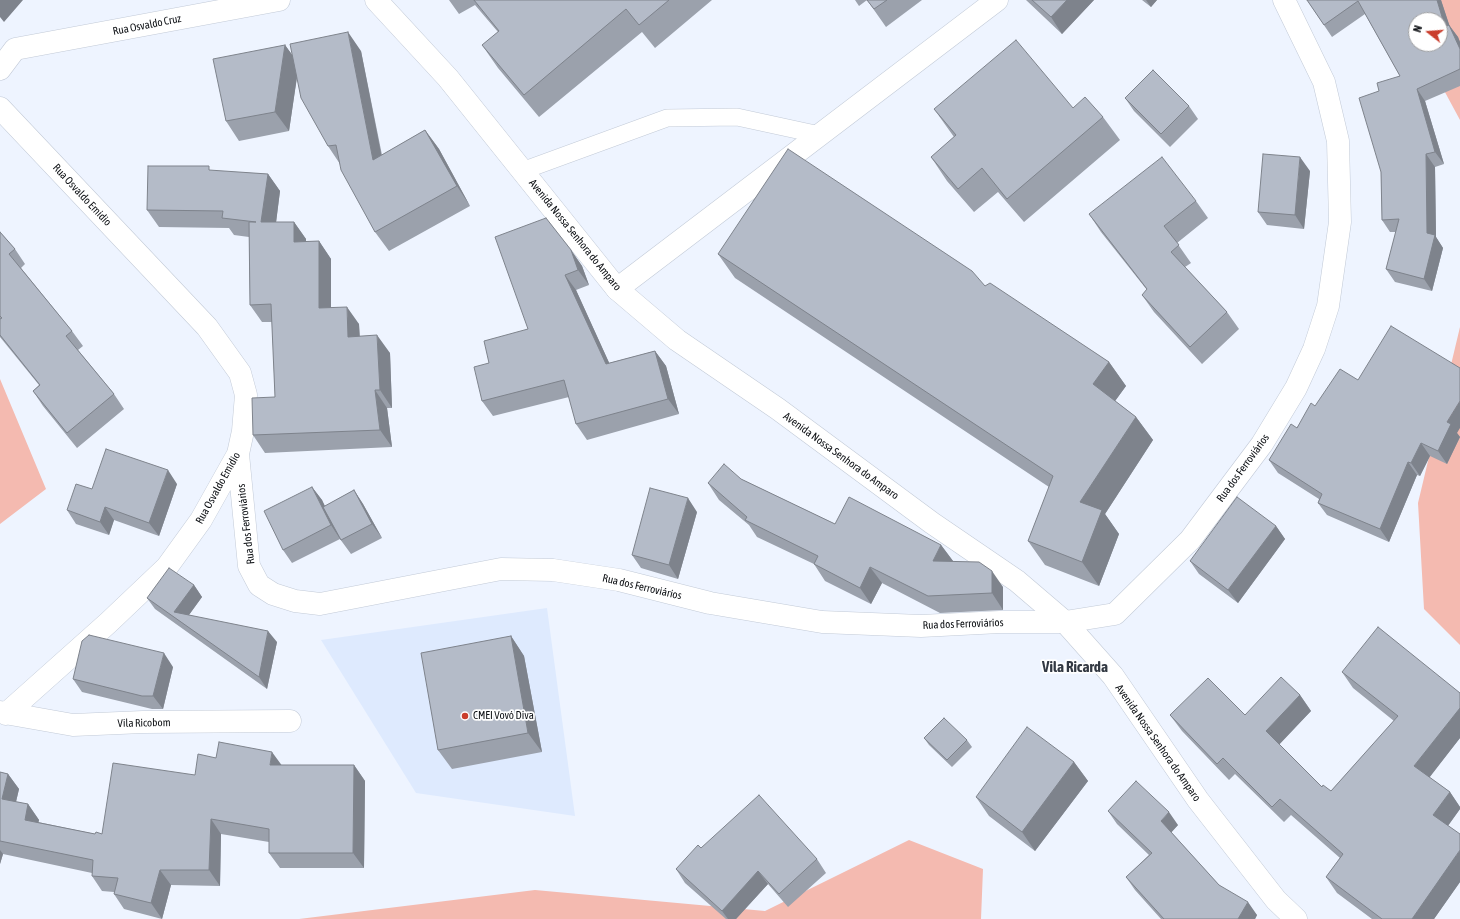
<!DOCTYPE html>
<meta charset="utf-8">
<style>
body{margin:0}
#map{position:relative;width:1460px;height:919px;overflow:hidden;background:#eef4ff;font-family:"Asap Condensed",sans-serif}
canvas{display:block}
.north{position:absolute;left:1408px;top:12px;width:40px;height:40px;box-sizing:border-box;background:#fff;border:1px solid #9e9fa1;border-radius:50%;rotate:287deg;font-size:11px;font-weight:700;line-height:16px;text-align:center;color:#0c0f13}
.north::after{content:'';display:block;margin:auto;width:14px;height:18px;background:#ca3d2c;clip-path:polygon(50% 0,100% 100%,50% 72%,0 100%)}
</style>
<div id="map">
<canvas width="1460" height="919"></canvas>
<div class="north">N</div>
</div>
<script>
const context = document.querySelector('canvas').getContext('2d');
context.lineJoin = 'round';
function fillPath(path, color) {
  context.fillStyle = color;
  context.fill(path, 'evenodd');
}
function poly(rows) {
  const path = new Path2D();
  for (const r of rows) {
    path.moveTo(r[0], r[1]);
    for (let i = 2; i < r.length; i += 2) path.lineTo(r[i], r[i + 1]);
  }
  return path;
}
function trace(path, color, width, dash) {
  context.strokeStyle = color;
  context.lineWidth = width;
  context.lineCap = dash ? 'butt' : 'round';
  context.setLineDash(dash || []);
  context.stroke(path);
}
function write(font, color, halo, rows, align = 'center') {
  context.font = font + ' "Asap Condensed",sans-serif';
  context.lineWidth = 3.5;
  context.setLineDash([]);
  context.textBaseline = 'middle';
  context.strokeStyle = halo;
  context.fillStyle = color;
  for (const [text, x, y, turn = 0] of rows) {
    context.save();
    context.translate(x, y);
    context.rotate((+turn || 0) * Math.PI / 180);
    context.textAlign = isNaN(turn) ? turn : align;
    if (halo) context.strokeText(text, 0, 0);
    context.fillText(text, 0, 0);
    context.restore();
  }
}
const built = poly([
 [547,608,575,816,416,793,321,640]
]);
const green = poly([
 [1395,0,1460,0,1460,120,1419,44,1440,44,1440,20,1416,20],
 [1460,327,1460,645,1424,609,1418,503],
 [0,379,46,489,0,524],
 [909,840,983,869,981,919,299,919,535,890,765,911]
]);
const service = poly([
 [522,171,667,118,737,117,820,135]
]);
const minor = poly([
 [0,69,15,49,279,0],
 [0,108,207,327,240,373,246,395,243,431,238,454,201,520,167,567,108,623,6,714],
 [617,289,997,0],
 [238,454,249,566,259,585,273,594,295,601,320,604,501,569,553,570,619,580,710,603,822,622,921,626,1000,622,1065,622,1115,614,1190,540,1262,444,1296,388,1314,349,1328,306,1340,222,1338,141,1324,82,1284,0],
 [0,712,73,725,143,722,290,721]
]);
const tertiary = poly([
 [376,0,448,78,617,289,677,340,778,409,932,523,1017,581,1065,622,1113,676,1198,800,1276,900,1296,919]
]);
const wall = poly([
 [449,0,712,0,655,48,642,32,539,117,498,68,482,45,498,32,475,5,459,14],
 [855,0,922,0,886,27,867,0,859,6],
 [1026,0,1094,0,1062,34],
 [1142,0,1157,0,1151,7],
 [1307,0,1441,0,1449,25,1458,37,1460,42,1460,86,1425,101,1444,164,1435,167,1436,237,1443,248,1432,291,1395,282,1386,269,1396,232,1390,232,1382,220,1379,91,1400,76,1365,14,1332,37],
 [285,45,292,55,361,51,382,155,425,130,439,149,470,206,389,251,375,232,340,164,328,146,297,76,289,131,239,141,226,121],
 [1125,98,1189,106,1198,119,1170,147,1134,111],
 [1073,108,1103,117,1120,140,1024,222,998,192,974,212,947,181,931,157,954,137,934,109],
 [212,171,268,174,280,191,276,222,294,222,306,239,306,242,319,241,331,259,331,308,359,324,360,336,390,353,392,408,387,408,392,447,265,453,253,435,275,397,272,322,262,322,250,305,249,237,234,235,229,228,159,227,147,210],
 [1310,171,1304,229,1267,225,1258,212],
 [1196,201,1208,218,1177,243,1191,263,1185,267,1227,312,1239,329,1202,364,1154,312,1142,295,1147,290,1101,232,1089,214],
 [0,232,15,249,25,264,21,268,72,331,83,346,78,350,114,394,124,409,77,448,43,406,33,391,39,385,0,337],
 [571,250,582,266,589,285,576,290,609,363,655,351,666,366,679,414,587,440,576,424,569,397,493,416,482,401,528,329],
 [718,254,985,286,1109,362,1126,386,1115,401,1136,417,1153,440,1105,514,1119,534,1099,586,1045,565,1028,541,1049,487,735,278],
 [1358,380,1457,433,1460,437,1447,464,1430,456,1420,476,1417,475,1389,542,1327,515,1318,503,1319,499,1278,473,1269,460,1315,406],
 [741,479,835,524,941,545,953,561,1003,587,1003,610,940,613,882,583,871,604,825,581,814,564,757,537,749,525,719,500,708,483],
 [177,484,159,536,114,520,109,535,76,524,67,510,92,489],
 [312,487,322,500,325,506,354,490,363,504,382,538,351,554,340,539,292,563,283,550],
 [697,512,678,579,641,568,632,555],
 [1276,526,1285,539,1238,603,1199,574,1190,561],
 [194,585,202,597,189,615,277,642,267,689,155,609,147,598],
 [511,636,524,656,542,752,452,769,438,750],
 [173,667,163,709,152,709,82,692,73,679],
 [1342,672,1460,693,1460,738,1429,777,1450,792,1460,807,1460,809,1448,826,1460,882,1434,919,1372,919,1337,893,1326,877,1340,858,1291,815,1284,822,1235,774,1229,780,1182,731,1170,715,1245,715,1300,695,1311,711,1279,744,1322,787,1331,791,1394,721,1353,688],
 [924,738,967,740,972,747,952,767,929,745],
 [216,758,281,765,354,765,365,781,364,868,280,868,269,853,269,842,221,834,220,886,171,885,162,919,124,909,114,894,114,892,102,891,92,876,92,873,3,854,0,864,0,772,8,774,19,789,16,802,28,804,39,820,38,822,95,834,102,834,195,775],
 [1074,762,1088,781,1035,851,989,816,976,797],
 [1108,811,1178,825,1171,832,1219,885,1257,915,1255,919,1161,919,1135,890,1126,877,1149,855,1117,824],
 [701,848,817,859,826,873,788,907,768,884,736,919,726,919,685,883,676,869]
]);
const shadedWall = poly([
 [0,0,23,0,4,22,0,17],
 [1067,0,1094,0,1062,34,1051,17],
 [1146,0,1157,0,1151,7],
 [1437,0,1441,0,1454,39,1445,27],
 [1449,25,1458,37,1460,42,1460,49],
 [348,32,361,51,386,179,373,160],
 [285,45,299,64,289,131,275,112],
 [1417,89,1425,101,1444,164,1435,152],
 [425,130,439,149,470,206,457,186],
 [1426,154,1435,167,1436,237,1443,248,1432,291,1424,279,1427,233],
 [1300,157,1310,171,1304,229,1295,215],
 [268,174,280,191,274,239,261,222],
 [294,222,306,239,306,259,294,242],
 [319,241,331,259,331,326,319,308],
 [571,250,582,266,589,285,578,270],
 [565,275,576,290,617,380,606,364],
 [347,307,359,324,360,354,348,337],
 [377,335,390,353,392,408,380,390],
 [655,351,666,366,679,414,668,399],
 [1109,362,1126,386,1110,408,1093,384],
 [375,390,387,408,392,447,380,430],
 [1460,401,1460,428,1457,433,1460,437,1447,464,1438,451,1447,422],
 [1136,417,1153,440,1105,514,1119,534,1099,586,1082,562,1080,502],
 [1421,443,1430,456,1420,476,1411,463],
 [1408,462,1417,475,1389,542,1380,529],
 [168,470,177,484,159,536,149,523],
 [312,487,322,500,340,539,331,525],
 [354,490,363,504,382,538,372,524],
 [688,498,697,512,678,579,669,565],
 [105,507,114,520,109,535,100,522],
 [1276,526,1285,539,1238,603,1228,590],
 [941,545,953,561,933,561],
 [870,567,882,583,871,604,860,588],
 [992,571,1003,587,1003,610,992,593],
 [194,585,202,597,183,623,174,612],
 [268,631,277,642,267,689,259,677],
 [511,636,524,656,542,752,528,733],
 [164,653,173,667,163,709,153,696],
 [1300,695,1311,711,1277,747,1266,731],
 [1460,708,1460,738,1426,782,1414,766],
 [272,752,283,767,270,765],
 [1074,762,1088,781,1035,851,1022,832],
 [354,765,365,781,364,868,353,853],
 [8,774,19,789,13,814,2,799],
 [1450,792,1460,807,1460,809,1444,831,1433,815],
 [28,804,39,820,36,835,25,820],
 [1169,812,1178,825,1170,834,1161,821],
 [211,819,221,834,220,886,209,870],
 [0,850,3,854,0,864],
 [1460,850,1460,882,1434,919,1412,919],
 [160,870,171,885,162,919,151,903],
 [758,871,768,884,736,919,728,919,722,911],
 [1248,902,1257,915,1255,919,1238,919]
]);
const building = poly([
 [474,0,669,0,639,25,626,9,524,95,482,45,499,31,474,0],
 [867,0,887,0,874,9,867,0],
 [1032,0,1067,0,1051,17,1032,0],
 [1307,0,1437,0,1445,27,1449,25,1460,49,1460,69,1417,89,1435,152,1426,154,1427,233,1435,235,1424,279,1386,269,1399,219,1382,220,1381,172,1359,98,1379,91,1377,83,1400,76,1358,1,1324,25,1307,0],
 [1416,20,1440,20,1440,44,1416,44,1416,20],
 [348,32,373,160,425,130,457,186,375,232,341,170,336,145,328,146,301,98,290,44,348,32],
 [1016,40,1073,108,1085,97,1103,117,1007,199,982,168,958,189,931,157,956,135,934,109,1016,40],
 [285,45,275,112,226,121,213,59,285,45],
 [1153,70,1189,106,1161,134,1125,98,1153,70],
 [788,149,972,271,985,286,990,283,1109,362,1093,384,1136,417,1080,502,1102,510,1082,562,1028,541,1053,476,718,254,788,149],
 [1263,154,1300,157,1295,215,1258,212,1263,154],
 [1162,157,1196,201,1164,226,1179,245,1171,252,1227,312,1190,347,1142,295,1147,289,1089,214,1162,157],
 [148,166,209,166,209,170,268,174,261,222,294,222,294,242,319,241,319,308,347,307,348,337,377,335,380,390,375,390,380,430,253,435,252,398,275,397,271,304,250,305,249,222,256,222,222,218,223,211,147,210,148,166],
 [546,218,571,250,578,270,565,275,606,364,655,351,668,399,576,424,564,380,482,401,474,367,489,363,484,341,528,329,495,237,546,218],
 [0,232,15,249,9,254,72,331,66,336,114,394,67,433,33,391,40,385,0,335,0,319,2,318,0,316,0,232],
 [1391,326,1460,368,1460,401,1447,422,1451,424,1438,451,1421,443,1411,463,1408,462,1380,529,1318,503,1322,494,1269,460,1291,424,1297,428,1311,403,1315,406,1340,369,1358,380,1391,326],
 [106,449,168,470,149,523,105,507,100,522,67,510,76,484,92,489,106,449],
 [724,464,741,479,835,524,849,497,941,545,933,561,979,562,992,571,992,593,928,596,870,567,860,588,814,564,818,556,745,520,747,517,708,483,724,464],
 [312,487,331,525,283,550,264,511,312,487],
 [650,488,688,498,669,565,632,555,650,488],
 [354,490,372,524,341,540,323,507,354,490],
 [1237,497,1276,526,1228,590,1190,561,1237,497],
 [169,568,194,585,174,612,268,631,259,677,147,598,169,568],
 [1378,627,1460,693,1460,708,1414,766,1450,792,1433,815,1460,834,1460,850,1412,919,1382,919,1326,877,1343,854,1280,799,1272,807,1223,758,1217,764,1170,715,1208,678,1245,715,1281,677,1300,695,1266,731,1322,787,1323,785,1331,791,1398,716,1342,672,1378,627],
 [89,635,164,653,153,696,142,696,73,679,82,641,89,635],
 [511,636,528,733,438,750,421,653,511,636],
 [944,718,967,740,947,760,924,738,944,718],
 [1027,727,1074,762,1022,832,976,797,1027,727],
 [219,742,272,752,270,765,354,765,353,853,269,853,269,829,211,819,209,870,160,870,151,903,114,894,118,878,92,876,93,860,0,841,0,772,8,774,2,799,28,804,25,820,95,834,96,832,102,834,113,763,195,775,198,754,216,758,219,742],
 [1136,781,1169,812,1161,821,1219,885,1248,902,1238,919,1164,919,1126,877,1152,853,1108,811,1136,781],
 [759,795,817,859,779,894,758,871,722,911,676,869,698,845,701,848,759,795]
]);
const markers = [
 [465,716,4,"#ca3d2c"]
];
const streetNames = [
 ["Rua Osvaldo Cruz",147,25,-11],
 ["Rua Osvaldo Emidio",82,195,47],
 ["Avenida Nossa Senhora do Amparo",575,235,51],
 ["Avenida Nossa Senhora do Amparo",841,456,36],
 ["Rua dos Ferroviários",1243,468,-54],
 ["Rua Osvaldo Emidio",218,488,-61],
 ["Rua dos Ferroviários",246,524,-97],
 ["Rua dos Ferroviários",642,587,13],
 ["Rua dos Ferroviários",963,624,-2],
 ["Vila Ricobom",144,723,-1],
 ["Avenida Nossa Senhora do Amparo",1158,743,55]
];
const poiNames = [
 ["CMEI Vovó Diva",473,716]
];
const districtNames = [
 ["Vila Ricarda",1075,667]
];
fillPath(built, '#deeafe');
fillPath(green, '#f4bab0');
trace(service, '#c2cad7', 18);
trace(minor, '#c2cad7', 23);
trace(tertiary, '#c2cad7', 23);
trace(service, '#fff', 17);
trace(minor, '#fff', 22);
trace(tertiary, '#fff', 22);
fillPath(wall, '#9ba1ac');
fillPath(shadedWall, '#7e838c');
fillPath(building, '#b4bbc8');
trace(building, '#7e838c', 1);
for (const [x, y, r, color] of markers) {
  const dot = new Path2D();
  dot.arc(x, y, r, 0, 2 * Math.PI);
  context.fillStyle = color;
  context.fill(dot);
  trace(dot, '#fff', 1.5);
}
write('11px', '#0c0f13', '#fff', streetNames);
write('11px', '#0c0f13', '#fff', poiNames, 'left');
write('bold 15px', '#323842', '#fff', districtNames);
</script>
